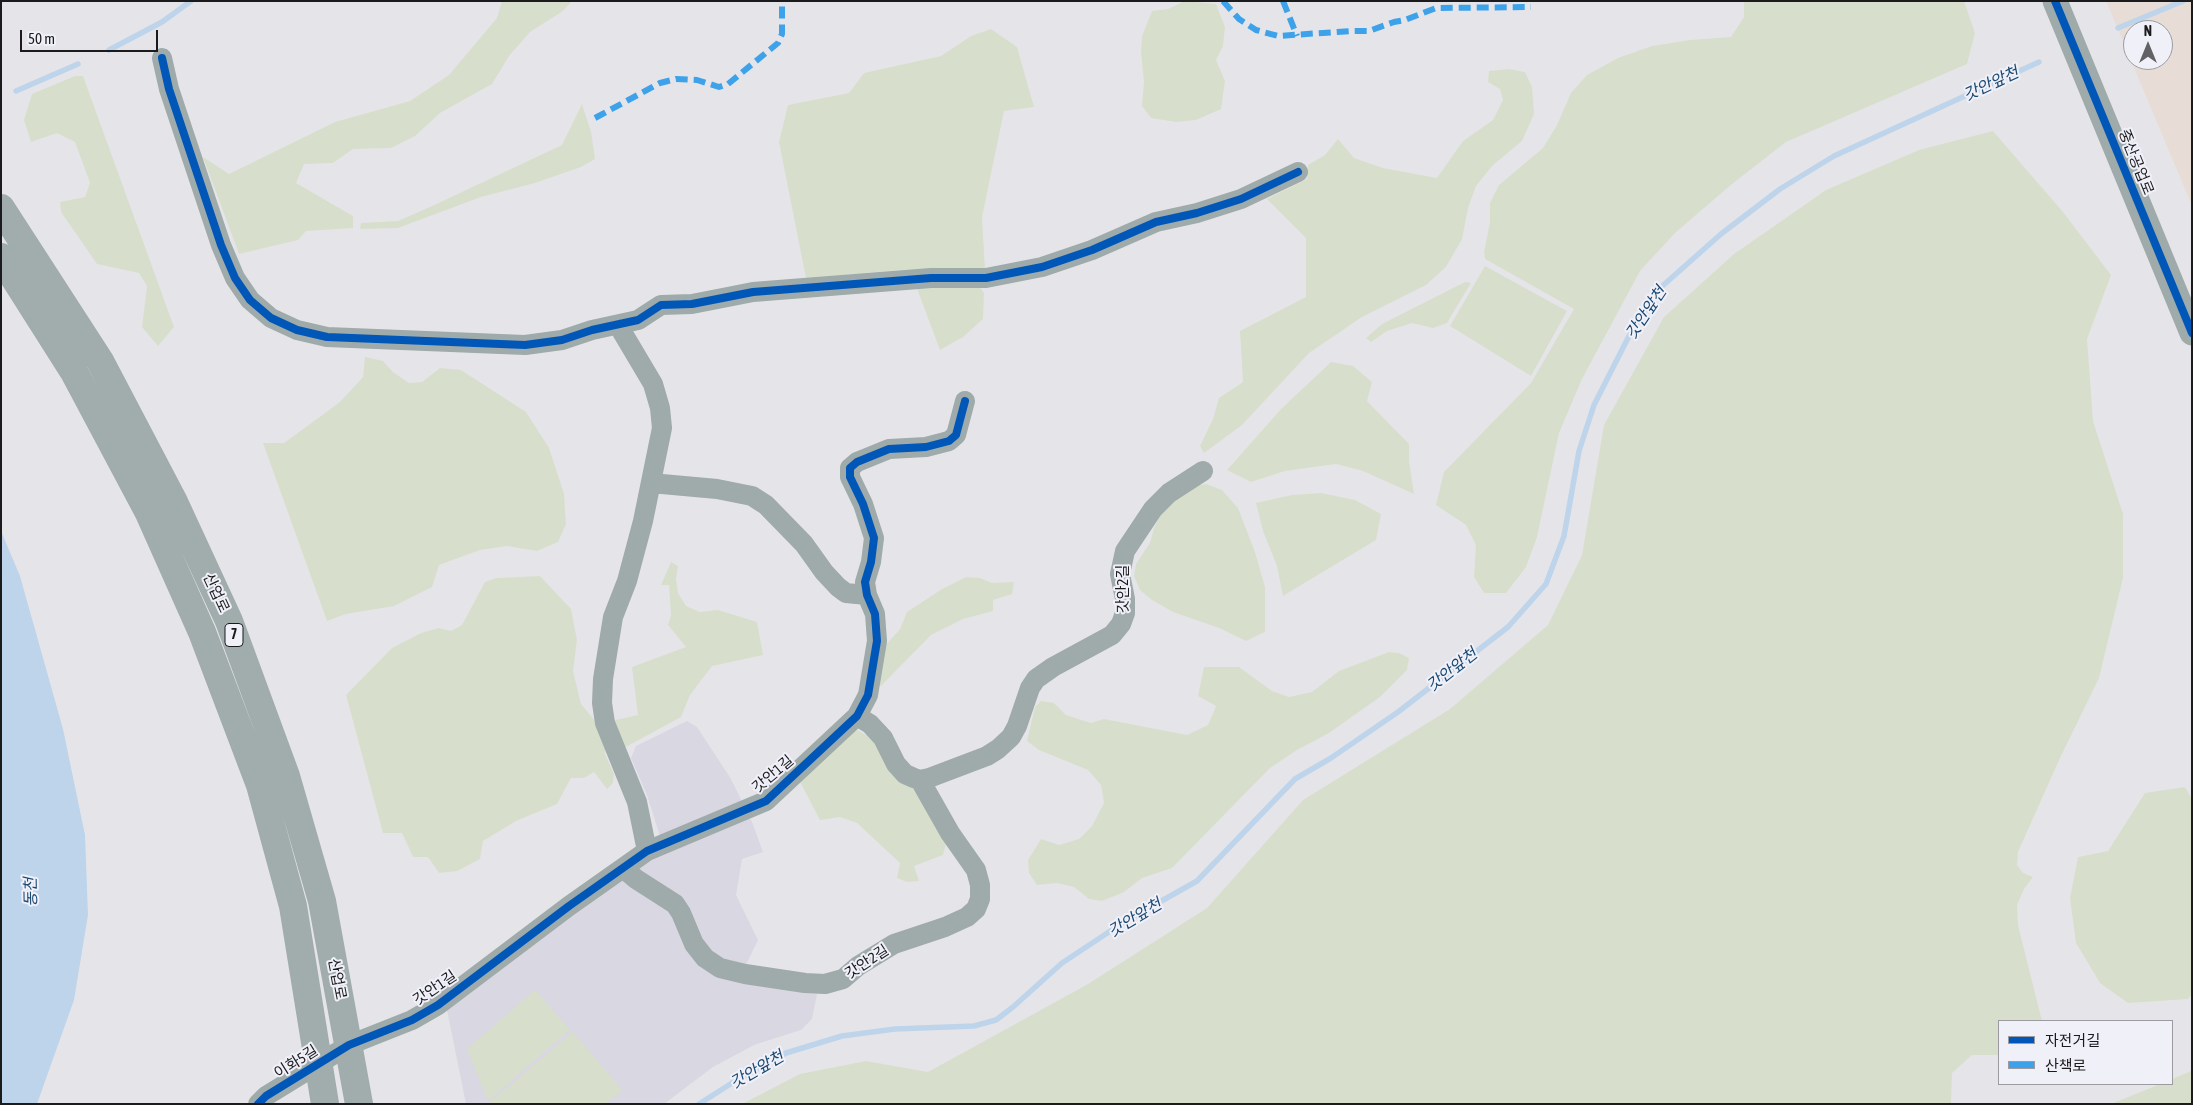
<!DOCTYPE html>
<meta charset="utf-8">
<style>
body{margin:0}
#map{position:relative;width:2193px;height:1105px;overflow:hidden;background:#e5e5e9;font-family:"Asap Condensed","Noto Sans KR",sans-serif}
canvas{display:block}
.frame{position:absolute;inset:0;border:2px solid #1b1b1e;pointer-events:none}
.legend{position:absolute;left:1998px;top:1020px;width:175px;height:65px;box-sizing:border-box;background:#f0f0f9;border:1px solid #9b9ba1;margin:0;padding:6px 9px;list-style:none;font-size:15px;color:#1b1b1e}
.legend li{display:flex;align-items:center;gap:10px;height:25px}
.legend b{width:25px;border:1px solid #9b9ba1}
.north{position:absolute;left:2123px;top:20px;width:50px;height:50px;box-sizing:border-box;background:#f0f0f9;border:1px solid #9b9ba1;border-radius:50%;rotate:0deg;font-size:14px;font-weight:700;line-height:20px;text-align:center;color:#1b1b1e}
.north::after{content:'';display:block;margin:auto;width:18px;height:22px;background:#626265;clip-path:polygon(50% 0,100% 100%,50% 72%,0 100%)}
.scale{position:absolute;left:20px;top:30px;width:138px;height:22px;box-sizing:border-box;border:2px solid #1b1b1e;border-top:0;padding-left:6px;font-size:15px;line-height:18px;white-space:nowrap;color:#1b1b1e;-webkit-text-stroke:4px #f0f0f9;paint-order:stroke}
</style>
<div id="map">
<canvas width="2193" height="1105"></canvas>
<div class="frame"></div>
<ul class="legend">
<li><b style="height:6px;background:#0057b8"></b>자전거길</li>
<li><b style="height:6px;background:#3da2ea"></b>산책로</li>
</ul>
<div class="north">N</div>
<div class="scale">50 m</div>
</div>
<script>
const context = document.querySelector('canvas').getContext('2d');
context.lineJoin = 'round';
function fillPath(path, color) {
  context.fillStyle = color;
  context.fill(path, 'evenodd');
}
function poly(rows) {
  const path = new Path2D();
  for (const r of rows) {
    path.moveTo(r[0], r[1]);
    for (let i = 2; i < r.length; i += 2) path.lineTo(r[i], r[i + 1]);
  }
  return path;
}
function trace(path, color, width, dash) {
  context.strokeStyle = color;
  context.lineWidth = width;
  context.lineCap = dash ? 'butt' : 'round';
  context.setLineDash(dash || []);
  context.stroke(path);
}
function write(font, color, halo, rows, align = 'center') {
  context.font = font + ' "Asap Condensed","Noto Sans KR",sans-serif';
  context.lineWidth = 4;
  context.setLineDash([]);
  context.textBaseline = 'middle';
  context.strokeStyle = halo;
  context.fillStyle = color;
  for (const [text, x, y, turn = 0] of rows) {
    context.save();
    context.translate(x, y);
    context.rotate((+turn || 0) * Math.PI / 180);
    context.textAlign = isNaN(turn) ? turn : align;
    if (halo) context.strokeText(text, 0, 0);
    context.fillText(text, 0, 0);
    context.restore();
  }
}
const industrial = poly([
 [2106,1,2192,1,2192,206],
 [2133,30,2163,30,2163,60,2133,60]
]);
const built = poly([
 [687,721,697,727,731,779,752,822,763,852,742,859,736,895,758,940,740,977,817,994,812,1019,801,1030,754,1045,713,1067,664,1104,466,1104,447,1010,637,866,661,854,659,833,647,795,631,758,636,746]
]);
const green = poly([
 [502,1,572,1,563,11,530,32,509,56,492,84,440,113,415,136,391,148,353,149,333,163,304,164,296,183,353,216,353,228,306,231,298,240,239,254,203,157,229,174,335,122,410,101,449,75,497,18],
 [1185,1,1216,4,1225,27,1223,46,1216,60,1225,81,1221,109,1196,120,1176,122,1151,118,1142,106,1144,82,1141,52,1142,36,1152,11,1168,9],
 [1744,1,1964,1,1975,33,1967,64,1786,142,1732,184,1675,233,1640,271,1582,379,1559,433,1537,537,1526,567,1506,593,1484,593,1474,577,1476,545,1466,525,1436,505,1444,472,1531,383,1574,309,1485,259,1484,252,1490,222,1490,203,1499,185,1543,148,1557,125,1571,93,1587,75,1618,58,1652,46,1690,40,1731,37,1744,17],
 [991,29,1017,47,1034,107,1004,111,982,217,985,269,900,270,806,278,779,142,788,105,849,93,864,73,941,56,971,36],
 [1509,69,1525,72,1532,87,1534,114,1522,141,1493,165,1476,186,1468,208,1462,239,1446,267,1426,285,1362,317,1309,353,1242,425,1204,453,1200,446,1213,419,1219,398,1243,382,1240,331,1306,297,1306,238,1267,199,1307,179,1308,165,1325,155,1338,139,1354,158,1383,168,1437,178,1463,141,1493,120,1503,100,1500,89,1488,82,1489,71],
 [75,76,83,76,174,327,158,346,142,327,147,286,139,273,97,264,61,212,60,202,85,197,90,183,75,142,57,133,31,142,24,120,32,94],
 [582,104,591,132,595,159,581,167,535,183,481,197,398,228,360,229,361,223,398,221,430,207,562,145],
 [1993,131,2063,212,2111,275,2087,339,2093,421,2123,514,2123,578,2099,678,2060,758,2018,852,2017,865,2023,873,2033,877,2024,889,2017,905,2018,925,2042,1021,1999,1021,1999,1055,1972,1055,1952,1073,1951,1104,742,1104,800,1074,866,1061,928,1072,1088,984,1207,908,1303,800,1450,709,1548,625,1582,555,1604,425,1664,317,1734,254,1826,190,1919,150],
 [1485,266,1567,311,1531,376,1450,326],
 [1465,282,1471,283,1447,323,1433,328,1412,323,1387,331,1371,342,1366,338,1382,324],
 [978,285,984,293,983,319,963,337,940,350,916,286],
 [365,357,383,361,393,372,409,383,422,382,440,368,461,370,526,412,549,448,564,494,566,524,558,542,537,551,507,546,480,550,439,565,432,587,394,606,346,614,327,621,263,443,284,443,340,402,363,377],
 [1331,362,1353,366,1372,382,1367,401,1409,444,1409,461,1414,494,1363,471,1336,464,1285,471,1251,482,1227,470,1281,409],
 [1206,484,1222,490,1238,508,1255,552,1265,587,1265,632,1246,641,1219,628,1173,612,1152,600,1140,590,1134,576,1136,564,1150,543,1154,528,1163,509,1192,486],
 [1321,493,1355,500,1381,514,1376,540,1283,596,1277,566,1263,531,1256,503,1292,495],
 [671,562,678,566,676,579,678,593,686,606,700,612,718,610,757,622,763,655,712,666,690,695,681,717,622,749,611,721,638,715,632,667,686,647,668,625,671,615,669,585,661,585],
 [540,576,571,609,577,640,573,671,581,704,606,734,605,754,614,774,613,783,607,789,594,772,584,778,571,778,557,804,516,821,483,841,480,859,457,871,439,873,428,857,413,857,402,833,383,833,346,695,392,648,421,633,439,628,451,631,462,625,485,582,496,578],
 [966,577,980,578,992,583,1014,582,1012,594,993,600,993,611,963,619,931,635,881,686,879,684,884,647,900,629,907,612,942,589],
 [1389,652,1399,653,1409,658,1407,670,1380,697,1329,733,1297,750,1270,768,1172,868,1142,878,1124,892,1102,901,1089,899,1074,887,1057,883,1037,885,1029,873,1028,860,1041,839,1059,845,1079,839,1092,826,1104,803,1101,785,1088,770,1039,750,1027,741,1035,707,1041,701,1054,703,1066,715,1091,723,1104,719,1187,735,1208,725,1216,706,1198,696,1204,667,1239,667,1272,691,1289,697,1312,692,1339,671],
 [857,730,873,739,911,784,947,841,943,855,914,866,919,881,907,882,897,878,900,863,857,823,840,817,820,820,799,780,848,733],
 [2185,787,2192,799,2192,994,2188,999,2128,1003,2100,983,2076,943,2070,898,2078,857,2108,851,2145,793],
 [535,990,570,1030,488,1101,467,1049],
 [573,1032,622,1090,606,1104,489,1103],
 [2192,1069,2192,1104,2111,1104,2160,1084,2172,1084,2172,1079,2189,1072]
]);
const water = poly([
 [1,531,20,576,63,729,85,835,88,915,74,1000,37,1104,1,1104]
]);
const stream = poly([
 [2118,28,2183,1],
 [109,50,162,22,191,1],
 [16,91,78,64],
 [699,1104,732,1083,786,1053,842,1036,895,1029,974,1026,996,1020,1013,1007,1062,963,1124,922,1197,881,1295,779,1331,758,1398,712,1508,627,1546,584,1564,536,1579,451,1594,405,1629,336,1659,289,1721,234,1780,189,1834,156,2039,62]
]);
const minor = poly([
 [162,58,169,89,221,245,235,278,250,300,271,318,297,330,327,337,525,345,562,340,592,330,638,320,661,305,692,304,753,292,931,278,986,278,1042,267,1092,250,1156,222,1197,213,1241,199,1298,172],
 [618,325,653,384,660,408,662,428,643,521,627,581,613,617,603,679,602,703,605,723,637,802,647,851],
 [651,483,717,489,752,496,766,505,804,544,824,572,838,587,846,593,867,595],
 [857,716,870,724,883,738,896,764,905,774,914,778,920,780,929,778,987,756,998,749,1011,737,1017,726,1030,688,1036,679,1053,667,1112,635,1121,624,1125,613,1125,599,1120,574,1125,551,1153,509,1169,493,1203,471],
 [623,868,636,879,675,904,681,913,694,944,705,958,720,968,745,974,805,983,825,984,843,979,858,966,894,944,945,927,967,917,976,909,980,899,980,885,976,870,950,833,920,780],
 [258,1104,266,1096,349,1045,412,1020,438,1005,569,906,647,851,766,801,857,716,868,695,877,641,875,614,867,595,865,582,871,562,874,538,863,504,850,477,850,468,857,462,889,449,926,447,949,441,956,435,965,401]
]);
const tertiary = poly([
 [2055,1,2192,333]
]);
const primary = poly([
 [1,208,100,361,174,502,229,621,286,776,322,901,359,1104],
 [1,257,74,372,149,513,202,632,260,785,293,906,325,1104]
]);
const quiet = poly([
 [1223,1,1239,19,1256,30,1278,36,1351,31,1369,31,1394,22,1405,20,1436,8,1531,7],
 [1283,1,1297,36],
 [595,118,660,83,676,79,697,80,719,87,728,84,778,43,782,34,782,1]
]);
const cycleway = poly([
 [2055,1,2192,333],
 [162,58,169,89,221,245,235,278,250,300,271,318,297,330,327,337,525,345,562,340,592,330,638,320,661,305,692,304,753,292,931,278,986,278,1042,267,1092,250,1156,222,1197,213,1241,199,1298,172],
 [258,1104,266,1096,349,1045,412,1020,438,1005,569,906,647,851,766,801,857,716,868,695,877,641,875,614,867,595,865,582,871,562,874,538,863,504,850,477,850,468,857,462,889,449,926,447,949,441,956,435,965,401]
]);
const shields = [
 [234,635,18]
];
const shieldNames = [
 ["7",234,635]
];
const streetNames = [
 ["중산공업로",2136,162,68],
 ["갓안2길",1123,589,-90],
 ["산업로",216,593,65],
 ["갓안1길",773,774,-40],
 ["갓안2길",867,962,-33],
 ["산업로",337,979,79],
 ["갓안1길",435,988,-34],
 ["이화5길",296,1062,-32]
];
const waterNames = [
 ["갓안앞천",1991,84,-25],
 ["갓안앞천",1646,313,-56],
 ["갓안앞천",1452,670,-38],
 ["동천",31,892,-91],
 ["갓안앞천",1135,918,-31],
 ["갓안앞천",757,1070,-30]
];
fillPath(industrial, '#e7ddd6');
fillPath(built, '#d8d7e2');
fillPath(green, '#d7dfcc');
fillPath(water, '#bed4eb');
trace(stream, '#bed4eb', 5.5);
trace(minor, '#9faaaa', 20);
trace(tertiary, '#9faaaa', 25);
trace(primary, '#a1acad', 28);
trace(quiet, '#3da2ea', 6, [12, 6]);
trace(cycleway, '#0057b8', 8);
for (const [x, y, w] of shields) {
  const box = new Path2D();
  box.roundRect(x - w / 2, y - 11.5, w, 23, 4);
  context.fillStyle = '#f0f0f9';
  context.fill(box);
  trace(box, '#1b1b1e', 1);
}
write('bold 14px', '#1b1b1e', null, shieldNames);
write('15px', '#1b1b1e', '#f0f0f9', streetNames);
write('italic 16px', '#194871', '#f0f0f9', waterNames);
</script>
